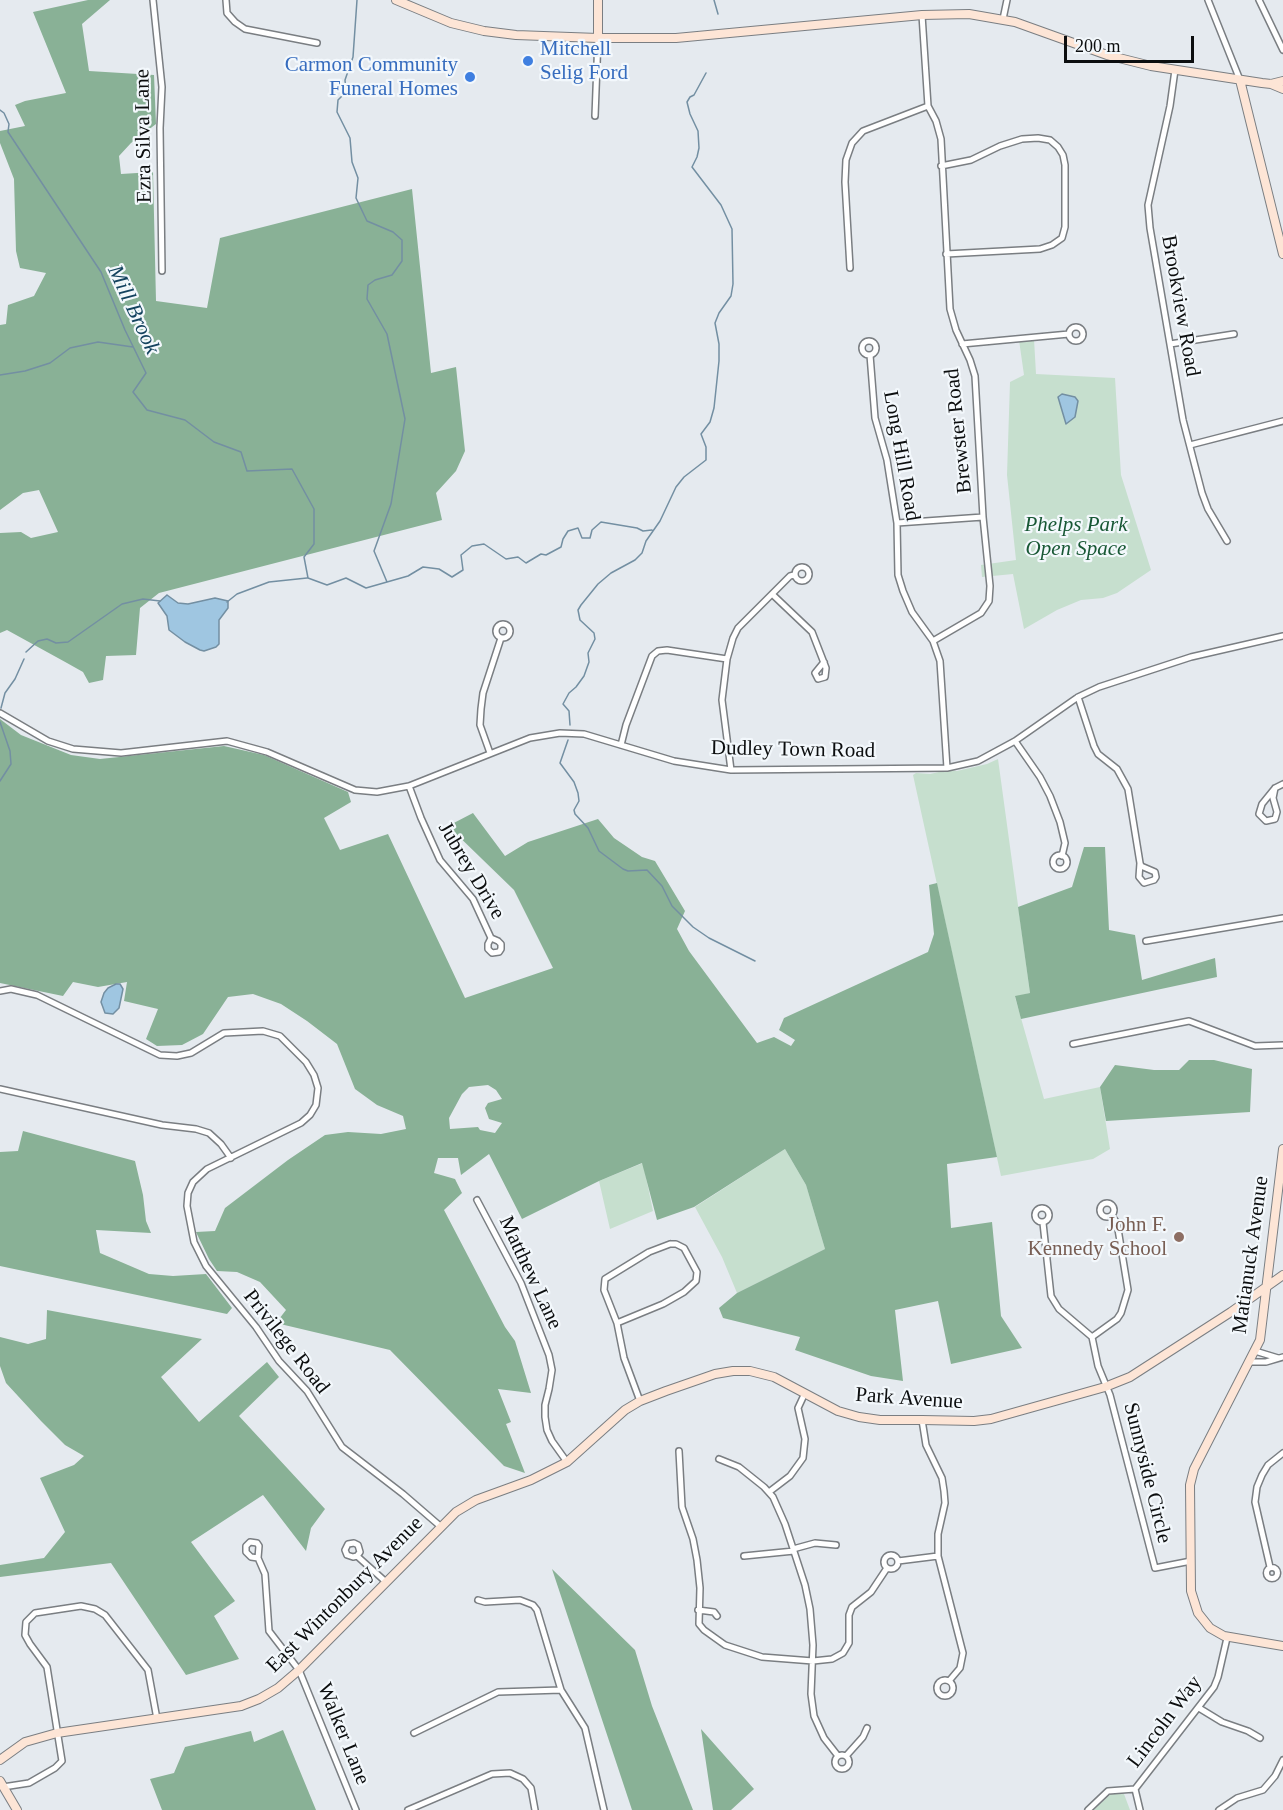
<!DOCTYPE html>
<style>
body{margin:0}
#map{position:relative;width:1283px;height:1810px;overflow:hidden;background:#e5eaef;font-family:"Times New Roman",serif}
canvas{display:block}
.scale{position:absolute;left:1064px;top:36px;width:130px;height:27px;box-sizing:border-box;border:3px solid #0c0e0f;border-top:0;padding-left:8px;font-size:18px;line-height:21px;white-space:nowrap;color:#0c0e0f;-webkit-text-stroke:4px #f3f8fc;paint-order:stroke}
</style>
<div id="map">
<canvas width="1283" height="1810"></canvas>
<div class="scale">200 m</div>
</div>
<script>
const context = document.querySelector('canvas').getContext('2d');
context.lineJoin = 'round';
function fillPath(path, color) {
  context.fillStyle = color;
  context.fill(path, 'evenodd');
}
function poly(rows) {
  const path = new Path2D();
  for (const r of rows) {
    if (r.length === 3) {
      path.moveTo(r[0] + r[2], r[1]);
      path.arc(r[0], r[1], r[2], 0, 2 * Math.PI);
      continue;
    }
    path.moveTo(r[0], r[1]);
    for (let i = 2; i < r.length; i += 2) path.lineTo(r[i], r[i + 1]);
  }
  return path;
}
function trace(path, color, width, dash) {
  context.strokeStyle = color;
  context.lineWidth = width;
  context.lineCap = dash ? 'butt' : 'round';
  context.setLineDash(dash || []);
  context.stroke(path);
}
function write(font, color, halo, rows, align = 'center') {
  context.font = font + ' "Times New Roman",serif';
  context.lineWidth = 4.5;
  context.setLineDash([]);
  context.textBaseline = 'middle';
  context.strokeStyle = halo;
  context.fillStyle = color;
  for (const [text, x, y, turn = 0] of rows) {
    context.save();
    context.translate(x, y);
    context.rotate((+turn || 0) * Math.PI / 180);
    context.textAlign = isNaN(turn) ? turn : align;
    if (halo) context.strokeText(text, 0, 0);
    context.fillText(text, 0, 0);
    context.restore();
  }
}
const green = poly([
 [1034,339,1036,374,1115,378,1121,475,1151,570,1117,593,1103,598,1081,600,1057,610,1024,629,1013,574,982,577,981,565,1016,560,1007,475,1010,382,1024,375,1019,340],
 [998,759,1030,993,1015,997,1044,1099,1100,1087,1110,1149,1093,1159,1001,1176,913,775,916,773,930,774,948,770,957,771,987,764],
 [785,1149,806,1185,825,1249,737,1293,722,1257,695,1207],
 [643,1163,653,1211,610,1229,599,1181],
 [1111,1794,1124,1794,1130,1810,1093,1810]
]);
const forest = poly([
 [88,0,110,0,82,24,89,71,154,75,156,124,131,143,119,156,121,174,153,172,156,301,207,308,220,238,412,189,431,373,456,367,465,451,456,471,436,493,442,520,159,593,140,608,136,655,106,656,103,680,89,683,83,672,67,663,7,630,0,633,0,533,21,532,31,538,58,532,39,490,23,493,0,510,0,325,6,324,8,305,34,296,46,273,20,268,16,251,14,179,0,143,0,131,25,126,15,105,25,101,66,93,33,12],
 [0,719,21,735,71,755,100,759,224,746,264,755,348,792,351,802,324,818,340,850,388,834,465,998,553,968,514,890,448,826,473,813,505,856,528,842,598,819,614,838,642,857,655,861,685,911,677,929,689,951,757,1043,774,1037,791,1046,795,1040,779,1030,784,1018,928,952,934,934,929,885,937,883,997,1157,947,1164,951,1228,992,1222,1001,1316,1022,1348,951,1364,938,1301,895,1310,903,1381,871,1376,795,1350,800,1337,723,1318,719,1308,737,1293,825,1249,806,1185,785,1149,694,1207,657,1220,642,1163,599,1181,522,1219,489,1154,461,1175,458,1158,438,1158,434,1173,455,1179,462,1193,444,1210,505,1327,515,1341,531,1393,498,1389,511,1422,506,1424,525,1473,504,1466,390,1350,276,1323,286,1310,260,1282,237,1272,217,1271,209,1259,196,1232,215,1231,225,1208,288,1160,325,1135,348,1132,381,1134,406,1129,403,1116,377,1105,355,1089,337,1044,307,1021,281,1004,253,994,228,997,203,1034,182,1045,157,1046,146,1039,158,1009,124,1001,127,982,98,987,73,982,63,996,0,983],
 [488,1085,496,1090,502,1099,488,1103,485,1108,489,1119,502,1123,495,1133,480,1130,478,1127,450,1129,449,1118,462,1094,469,1087],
 [1084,847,1105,847,1109,930,1135,935,1142,980,1215,958,1217,977,1021,1019,1015,996,1030,993,1018,907,1072,887],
 [1189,1060,1214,1060,1252,1069,1250,1112,1106,1121,1100,1087,1115,1065,1154,1070,1179,1070],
 [23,1131,135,1161,143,1195,146,1221,151,1233,96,1230,100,1253,149,1274,173,1276,206,1274,232,1308,227,1314,0,1266,0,1152,18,1151],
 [47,1310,202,1339,161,1377,199,1422,267,1362,279,1377,239,1416,325,1509,311,1528,306,1551,263,1495,191,1542,235,1601,214,1616,239,1659,186,1675,111,1563,0,1577,0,1565,44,1558,65,1532,40,1478,74,1465,84,1456,65,1445,41,1421,6,1383,0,1366,0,1337,28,1344,46,1339],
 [552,1569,635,1650,652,1706,693,1810,632,1810],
 [701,1729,754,1789,731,1810,713,1810],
 [283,1730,316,1810,162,1810,150,1779,174,1773,185,1747,251,1731,254,1742]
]);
const water = poly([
 [1062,394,1075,397,1078,401,1075,417,1066,424,1058,397,1062,394],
 [167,595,178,603,188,604,215,598,228,601,228,608,219,620,219,644,216,647,204,651,200,650,185,642,169,630,167,616,158,603,167,595],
 [116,984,120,984,123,989,119,1008,113,1014,105,1013,101,1002,104,993,108,988,116,984]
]);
const stream = poly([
 [357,0,353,57,345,80,346,92,338,100,337,112,350,138,352,162,358,178,356,198,367,221,393,232,402,240,402,261,392,275,375,280,368,285,367,299,387,334,405,419,391,504,374,551,387,582],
 [714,0,718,14],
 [0,110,4,113,9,124,8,132,101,272,125,330,146,373,133,392,147,410,185,420,214,442,241,452,247,471,292,469,314,509,314,544,304,557,308,578,327,585,346,578,366,588,408,576,423,567,439,569,452,577,463,570,461,555,472,546,484,544,506,559,518,557,526,563,541,554,546,555,561,547,563,539,568,531,578,528,582,538,590,538,592,530,601,522,637,528,643,531,652,530],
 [0,375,25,371,50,363,70,348,98,342,133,347],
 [227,602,237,594,269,582,307,578],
 [26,652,38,641,47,639,56,643,68,642,122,604,143,599,160,601],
 [1,708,5,693,15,679,24,659],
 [0,722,10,751,11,764,0,781],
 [570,725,569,711,563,704,569,693,576,687,584,676,589,662,588,653,595,639,594,633,580,620,578,610,581,605,598,584,611,573,635,560,642,553,646,541,660,521,676,487,684,477,706,460,706,447,701,434,710,422,714,408,719,361,719,344,715,323,719,313,731,296,733,284,732,229,721,205,692,167,697,157,699,148,698,131,690,114,687,102,690,97,694,95,706,73],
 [568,740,560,763,574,782,578,793,579,801,574,810,575,814,588,828,599,851,623,869,628,871,647,870,662,886,672,906,693,927,709,938,755,961]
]);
const street = poly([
 [153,0,162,87,160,128,162,271],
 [226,0,227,13,235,22,245,29,317,43],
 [1208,0,1240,80],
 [1259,0,1283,50],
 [922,15,928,106,936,121,941,139,950,309,956,330,970,360,975,376,983,517,990,586,989,601,981,613,933,641],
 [1003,19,1007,0],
 [1175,70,1170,106,1148,205,1150,228,1183,420,1202,493,1208,509,1227,541],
 [595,116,598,38],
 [941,166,971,160,1000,146,1022,139,1038,138,1050,140,1058,147,1063,155,1065,165,1065,227,1062,238,1052,245,1040,249,946,254],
 [850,268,845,182,846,160,852,143,863,131,928,106],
 [1076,334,7],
 [869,348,7],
 [962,344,1069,334],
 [1170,344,1234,334],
 [870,355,875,418,887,460,897,523,898,575,903,591,912,612,933,641,940,661,947,768],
 [1190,445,1283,421],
 [897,523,983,517],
 [802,574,7],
 [772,594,812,632,826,668,825,677,818,679,815,673,824,662],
 [503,631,7],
 [1078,697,1094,746,1098,754,1117,769,1128,789,1140,863,1139,877,1144,883,1154,880,1156,877,1155,872,1141,866,1140,863],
 [0,713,48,741,73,749,121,753,227,741,267,752,355,790,377,792,409,786,530,738,560,733,584,734,674,761,731,770,947,768,978,761,1015,741,1078,697,1099,687,1191,657,1283,636],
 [1015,741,1040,777,1050,796,1060,822,1065,843,1062,856],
 [621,745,626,725,652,656,658,651,667,650,727,659],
 [490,753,480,725,481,709,483,693,501,638],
 [731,770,722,700,727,659,733,638,738,628,790,576,794,575],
 [409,786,421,818,440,860,473,899,491,938,498,941,501,944,501,949,499,952,492,953,488,949,488,944,491,938],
 [1275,788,1273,798,1277,812,1275,819,1266,821,1259,814,1262,804,1275,788,1283,784],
 [1060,862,7],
 [1146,941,1283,918],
 [0,991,11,989,37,995,160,1055,177,1056,191,1053,224,1033,263,1031,280,1036,306,1062,314,1075,318,1088,316,1105,310,1115,301,1123,207,1169,193,1182,188,1193,187,1206,194,1242,206,1266,256,1327,279,1361,307,1391,342,1447,403,1494,440,1526],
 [1073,1044,1189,1021,1255,1046,1283,1045],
 [0,1089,162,1125,196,1129,209,1133,221,1144,231,1158],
 [477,1200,521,1283,549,1355,552,1370,549,1389,545,1405,545,1417,547,1430,552,1441,567,1462],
 [1107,1210,7],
 [1042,1215,7],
 [1043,1223,1051,1296,1059,1309,1092,1337,1098,1366,1110,1395,1155,1568,1191,1561],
 [670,1244,676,1244,684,1248,697,1272,696,1281,684,1292,663,1304,617,1323,604,1290,605,1279,649,1252,670,1244],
 [617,1323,624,1358,640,1401],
 [1092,1337,1117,1319,1121,1313,1128,1290,1117,1223,1112,1216],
 [1255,1351,1278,1358],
 [1250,1362,1266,1362,1283,1357],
 [922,1420,926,1445,942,1478,944,1491,945,1503,938,1534,938,1556,963,1653,960,1668,949,1681],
 [679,1451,682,1507,693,1539,697,1560,700,1588,699,1624,704,1630,725,1645,762,1657,813,1661,832,1659,843,1653,849,1643,849,1615,852,1607,871,1592,887,1568],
 [719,1459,739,1467,764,1487,773,1497,785,1524,805,1585,810,1609,813,1645,811,1694,814,1716,824,1738,838,1756],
 [769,1492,790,1476,803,1458,805,1439,798,1408,805,1393],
 [793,1549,815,1543,836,1545],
 [891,1562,7],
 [357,1556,360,1552,358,1545,354,1543,348,1544,345,1550,347,1555,353,1557,357,1556,386,1582],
 [744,1556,794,1551],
 [258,1558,251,1557,246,1552,246,1546,250,1542,257,1543,259,1546,258,1558,265,1574,269,1631,299,1670,356,1810],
 [898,1561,938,1556],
 [1270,1567,1255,1502,1257,1487,1262,1475,1268,1465,1283,1453],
 [1272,1573,5.5],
 [478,1600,485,1602,520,1600,533,1605,537,1610,561,1690,585,1728,604,1810],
 [698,1610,714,1612,717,1616],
 [945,1688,8],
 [1199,1708,1222,1722,1248,1731,1260,1738],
 [414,1733,498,1692,561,1690],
 [842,1762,7],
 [846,1756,863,1737,867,1728],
 [3,1787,29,1783,55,1768,62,1761,47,1667,30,1644,25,1635,26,1622,35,1613,81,1606,95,1609,105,1615,148,1670,157,1719],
 [1135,1789,1214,1687,1218,1677,1227,1638],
 [1135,1789,1140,1810],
 [408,1810,492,1774,510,1773,523,1779,531,1788,535,1810],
 [1088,1810,1108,1791,1135,1789],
 [1219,1810,1237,1798,1263,1790,1275,1776,1283,1760]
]);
const secondary = poly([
 [396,0,451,23,484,31,516,35,598,38,676,38,922,15,969,14,1015,22,1107,55,1151,66,1262,83,1271,84,1283,81],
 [598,38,598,0],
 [1240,80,1283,254],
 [1271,84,1283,89],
 [1283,1149,1260,1340,1194,1469,1190,1485,1191,1591,1198,1613,1210,1628,1224,1636,1283,1646],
 [0,1760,25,1742,57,1733,241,1706,259,1699,278,1688,299,1670,456,1512,476,1500,531,1480,567,1462,625,1410,640,1401,666,1391,715,1374,733,1371,750,1371,774,1377,838,1411,859,1417,880,1420,922,1420,974,1421,991,1419,1105,1387,1130,1377,1231,1312,1283,1275],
 [0,1781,17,1810]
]);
const markers = [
 [528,61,6,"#3f7fe0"],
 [470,77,6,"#3f7fe0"],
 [1179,1237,6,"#8d6e63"]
];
const shopNames = [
 ["Mitchell",540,49],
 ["Selig Ford",540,73],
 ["Carmon Community",458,65,"right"],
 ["Funeral Homes",458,89,"right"]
];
const streetNames = [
 ["Ezra Silva Lane",144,136,-91],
 ["Brookview Road",1180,306,80],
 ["Brewster Road",959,431,-96],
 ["Long Hill Road",901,456,80],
 ["Dudley Town Road",793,750,1],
 ["Jubrey Drive",471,871,59],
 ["Matianuck Avenue",1251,1255,-82],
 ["Matthew Lane",530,1273,65],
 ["Privilege Road",286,1342,52],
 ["Park Avenue",909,1399,4],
 ["Sunnyside Circle",1147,1473,76],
 ["East Wintonbury Avenue",345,1595,-45],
 ["Lincoln Way",1165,1722,-53],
 ["Walker Lane",343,1734,68]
];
const parkNames = [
 ["Phelps Park",1076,525],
 ["Open Space",1076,549]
];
const educationNames = [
 ["John F.",1167,1225],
 ["Kennedy School",1167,1249]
];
const waterNames = [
 ["Mill Brook",133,310,65]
];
fillPath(green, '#c6dfce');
fillPath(forest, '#89b196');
fillPath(water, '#9fc6e1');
trace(water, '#738fa2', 1.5);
trace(stream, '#738fa2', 1.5);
trace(street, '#7a7e82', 8);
trace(secondary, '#7a7e82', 10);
trace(street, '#fff', 5);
trace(secondary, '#fde5d6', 8);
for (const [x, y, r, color] of markers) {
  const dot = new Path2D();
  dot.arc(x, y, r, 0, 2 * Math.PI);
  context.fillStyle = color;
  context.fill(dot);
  trace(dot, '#f3f8fc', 2);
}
write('21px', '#366cbe', '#f3f8fc', shopNames, 'left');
write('21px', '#0c0e0f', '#f3f8fc', streetNames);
write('italic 21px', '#185835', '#f3f8fc', parkNames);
write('21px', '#785e54', '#f3f8fc', educationNames, 'right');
write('italic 22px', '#14435f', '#f3f8fc', waterNames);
</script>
